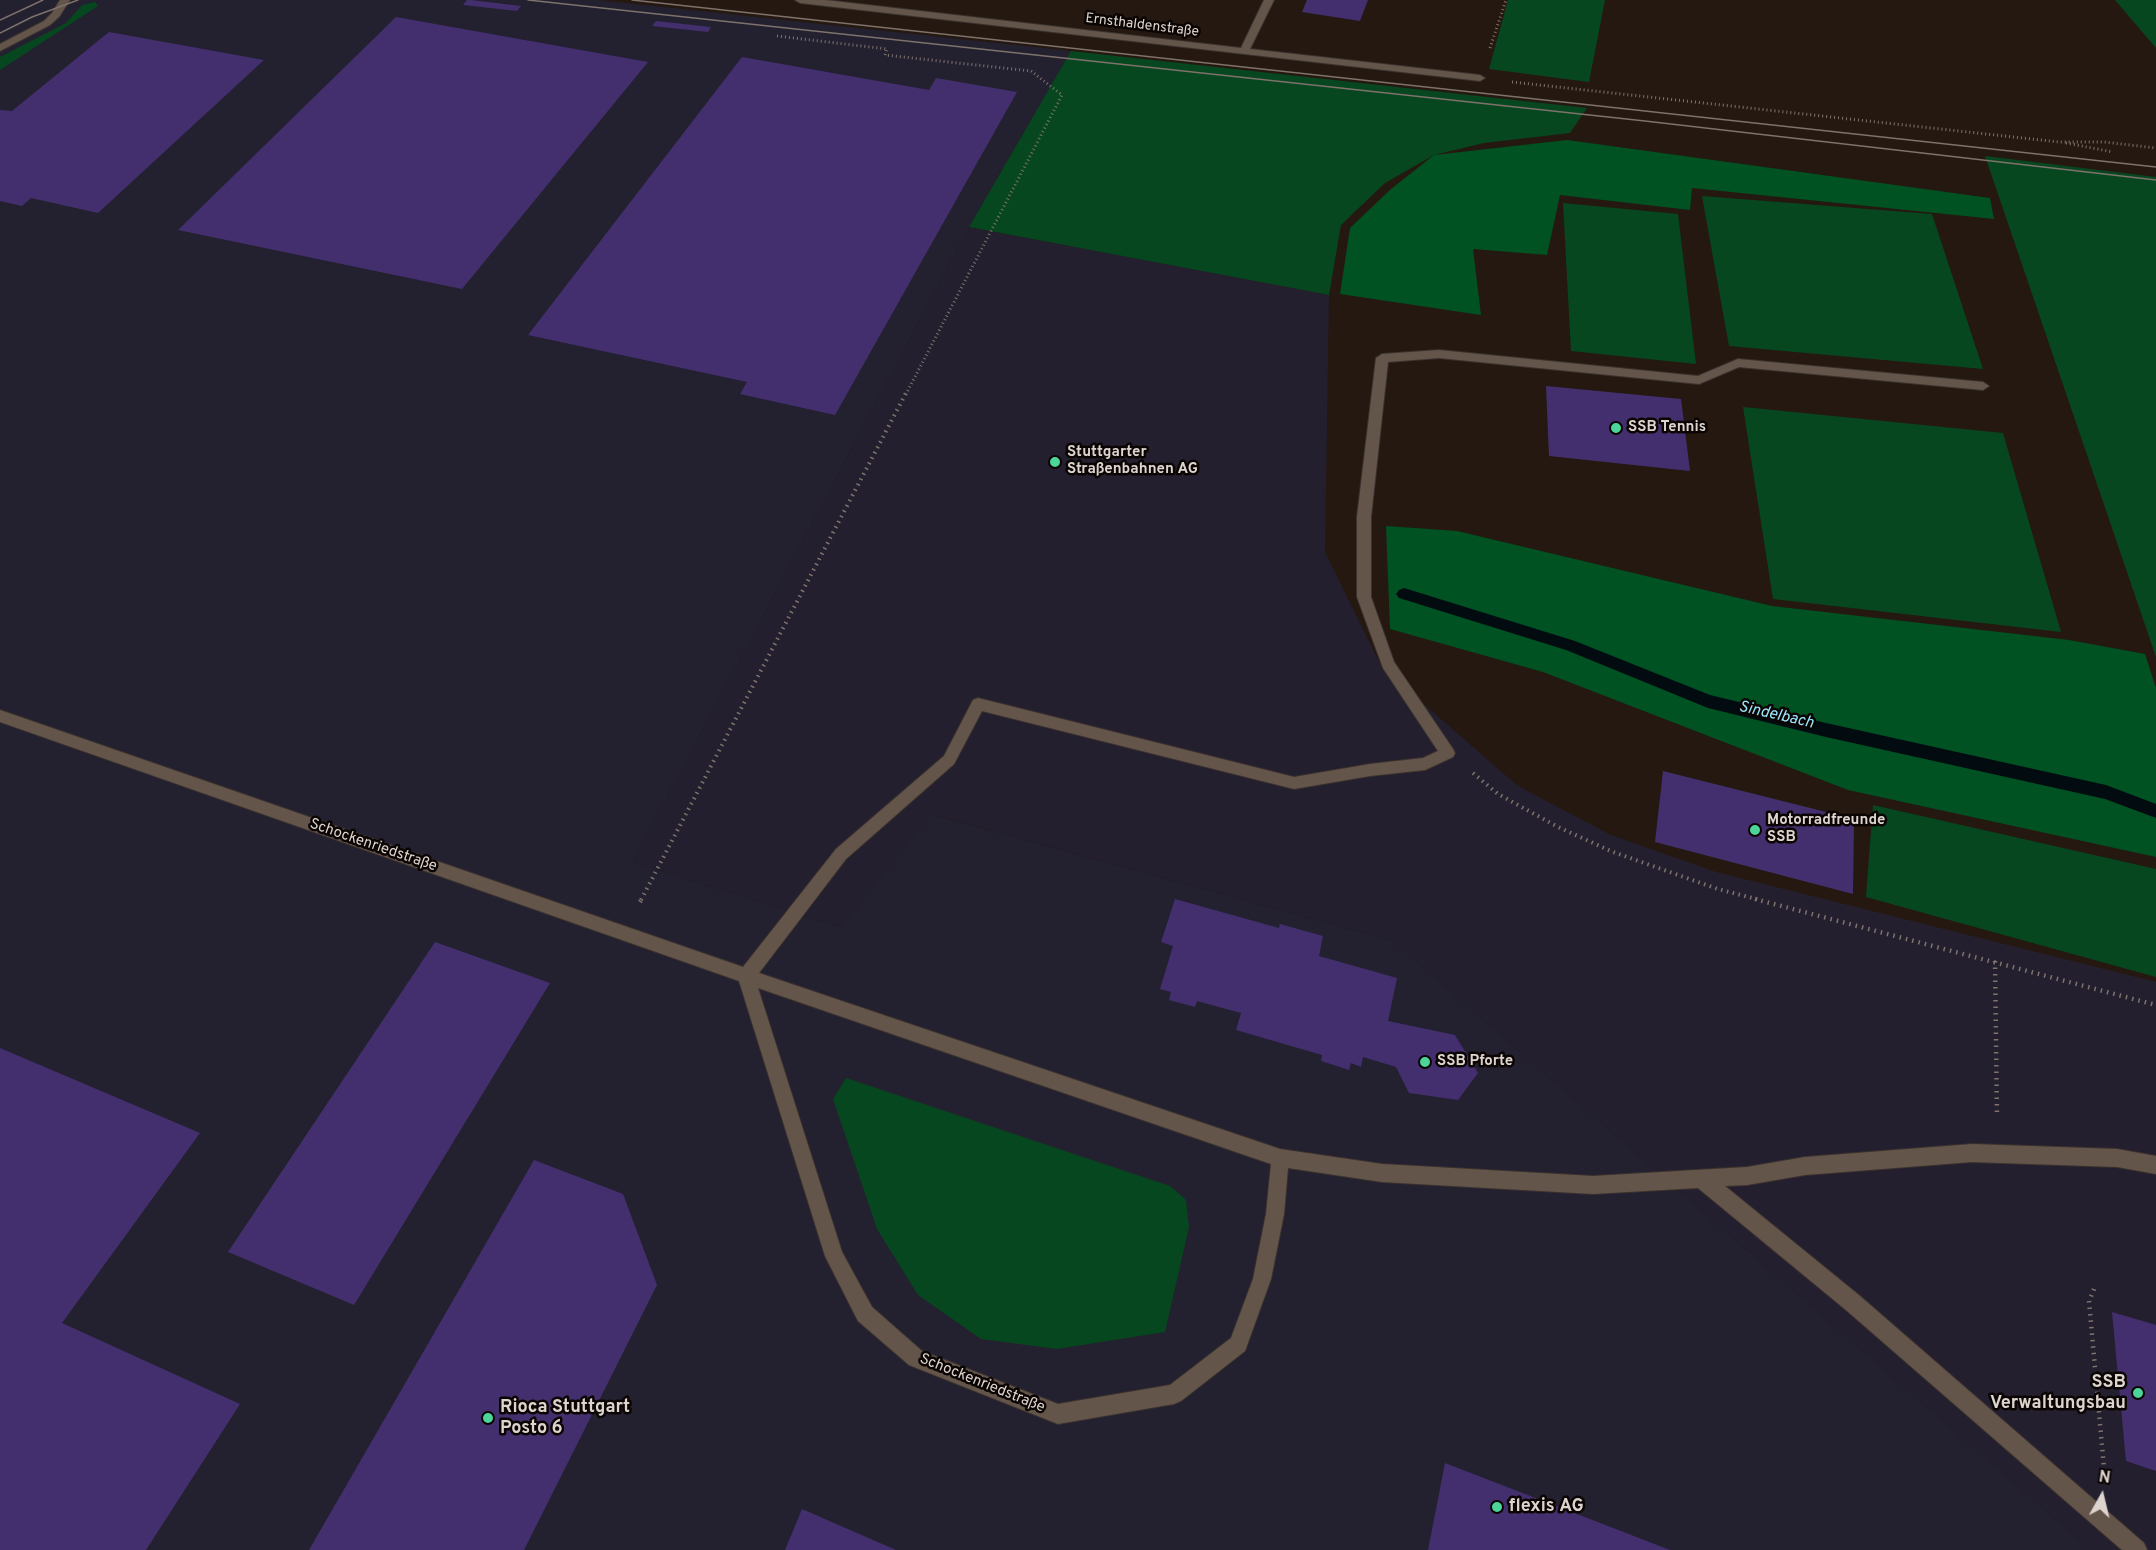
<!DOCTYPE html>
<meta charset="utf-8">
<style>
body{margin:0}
#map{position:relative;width:2156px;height:1550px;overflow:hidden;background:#251810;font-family:Overpass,sans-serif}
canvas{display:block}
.north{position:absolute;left:2072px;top:1466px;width:60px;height:60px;-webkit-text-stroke:4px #0a0503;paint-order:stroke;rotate:8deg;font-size:16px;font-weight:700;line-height:24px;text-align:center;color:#ddd4ce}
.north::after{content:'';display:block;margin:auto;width:21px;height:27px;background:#ddd4ce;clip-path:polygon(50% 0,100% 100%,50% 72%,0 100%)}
</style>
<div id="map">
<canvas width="2156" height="1550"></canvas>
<div class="north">N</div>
</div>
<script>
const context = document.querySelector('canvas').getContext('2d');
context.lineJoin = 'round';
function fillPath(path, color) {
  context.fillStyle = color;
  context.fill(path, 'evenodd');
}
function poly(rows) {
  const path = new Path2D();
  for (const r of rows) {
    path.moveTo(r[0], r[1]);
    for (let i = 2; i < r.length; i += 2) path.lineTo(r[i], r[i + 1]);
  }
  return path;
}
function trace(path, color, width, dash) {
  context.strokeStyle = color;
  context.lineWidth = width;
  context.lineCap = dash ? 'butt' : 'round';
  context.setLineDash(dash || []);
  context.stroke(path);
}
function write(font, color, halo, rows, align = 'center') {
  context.font = font + ' Overpass,sans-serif';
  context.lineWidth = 5;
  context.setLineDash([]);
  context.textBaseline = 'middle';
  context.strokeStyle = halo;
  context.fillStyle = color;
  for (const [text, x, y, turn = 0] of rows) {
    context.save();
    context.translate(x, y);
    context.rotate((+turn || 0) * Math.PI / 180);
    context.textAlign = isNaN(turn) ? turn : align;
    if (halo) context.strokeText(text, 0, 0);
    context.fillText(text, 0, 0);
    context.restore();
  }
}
const commercial = poly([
 [0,0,599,0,1071,51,969,227,633,862,841,927,931,814,1393,941,2091,1550,0,1550]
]);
const industrial = poly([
 [969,227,1329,295,1325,552,1382,668,1518,786,1611,835,1716,872,2156,982,2156,1550,2091,1550,1393,941,932,814,841,927,633,862]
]);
const green = poly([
 [1508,0,1605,0,1589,82,1489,69],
 [2115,0,2156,0,2156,48],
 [95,2,98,6,0,70,0,57,66,23,82,5],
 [1071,51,1587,108,1570,133,1484,143,1434,155,1385,183,1341,225,1329,295,969,227],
 [1985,156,2156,177,2156,657],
 [1702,196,1932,214,1983,369,1729,346],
 [1563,203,1678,214,1696,364,1571,351],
 [1743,407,2003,433,2061,632,1773,599],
 [1873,805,2156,869,2156,977,1866,897],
 [846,1078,1170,1186,1186,1200,1189,1227,1165,1332,1057,1349,981,1339,918,1295,877,1229,833,1099]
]);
const forest = poly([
 [1567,140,1990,198,1994,219,1692,188,1690,210,1560,195,1547,255,1473,249,1481,315,1340,294,1350,228,1391,189,1434,155],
 [1386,526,1457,531,1772,606,2069,640,2145,654,2156,688,2156,857,1848,790,1543,672,1390,629]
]);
const stream = poly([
 [1404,588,1575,641,1710,695,1826,723,2106,785,2156,804,2156,818,2105,799,1826,737,1708,708,1566,650,1399,598,1396,594,1399,590,1404,588]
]);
const building = poly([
 [467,0,471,0,521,6,517,11,463,5],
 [1307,0,1368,0,1360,21,1302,12],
 [396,17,648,62,462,289,178,230],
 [656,21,711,27,708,32,652,26],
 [109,32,264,60,98,213,31,198,22,206,0,201,0,110,12,111],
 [742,57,929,90,936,78,1017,92,835,415,740,394,747,382,528,335],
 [1546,386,1681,399,1690,471,1549,456],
 [1663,771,1854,819,1853,894,1655,842],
 [1175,899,1279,928,1280,924,1323,936,1319,956,1397,978,1388,1021,1455,1035,1478,1073,1458,1100,1409,1093,1396,1067,1363,1057,1361,1067,1351,1063,1349,1070,1321,1061,1322,1055,1236,1030,1241,1013,1197,1001,1195,1007,1169,1000,1171,992,1160,989,1173,946,1161,942],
 [435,942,550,983,354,1305,228,1252],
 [0,1048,200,1133,62,1323,240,1404,146,1550,0,1550],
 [534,1160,623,1194,657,1285,524,1550,309,1550],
 [2112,1312,2156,1325,2156,1471,2126,1461],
 [1445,1463,1670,1550,1428,1550],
 [802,1509,896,1550,785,1550]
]);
const pathFar2 = poly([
 [777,36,887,49,885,55,1031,71,1062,95,906,394],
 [1490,48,1506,0],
 [1512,82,2059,142,2104,142,2156,148],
 [2066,143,2113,152]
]);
const pathFar1 = poly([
 [1473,773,1498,794,1558,827,1613,852,1718,889,1760,900],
 [641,900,906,393]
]);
const path = poly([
 [1755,899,2156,1005],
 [640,902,642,899],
 [1995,961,1997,1117],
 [2094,1289,2089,1301,2104,1468]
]);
const minor = poly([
 [60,0,70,0,59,17,50,25,0,51,0,44,44,21,52,13,60,0],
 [795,0,825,0,1241,48,1264,0,1274,0,1250,49,1480,75,1485,78,1480,81,800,3,795,0],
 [1439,350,1698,376,1738,359,1983,382,1989,386,1983,390,1739,367,1699,384,1439,358,1388,362,1371,517,1371,597,1394,662,1453,749,1455,753,1453,757,1425,770,1370,776,1294,789,982,711,954,764,846,859,759,973,1280,1149,1382,1164,1593,1176,1747,1167,1805,1157,1972,1144,2117,1149,2156,1156,2156,1174,2117,1167,1972,1162,1805,1175,1747,1185,1725,1186,1860,1296,2144,1543,2147,1550,2122,1550,1846,1310,1698,1188,1593,1194,1382,1182,1288,1168,1284,1214,1271,1279,1245,1351,1181,1401,1174,1404,1058,1424,909,1365,858,1321,825,1256,739,981,0,722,0,710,743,967,836,849,944,756,973,700,978,698,1294,777,1370,764,1423,758,1438,751,1383,668,1357,597,1357,517,1376,358,1382,354,1439,350],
 [758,988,1271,1164,1266,1214,1253,1279,1231,1338,1170,1385,1058,1404,922,1351,872,1307,842,1252,758,988]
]);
const tram = poly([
 [528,0,1645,121,2156,180],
 [632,0,2156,167],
 [0,20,43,0],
 [0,33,32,17,78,0]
]);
const markers = [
 [1616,428,6,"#4cd49b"],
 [1055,462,6,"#4cd49b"],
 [1755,830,6,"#4cd49b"],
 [1425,1062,6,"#4cd49b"],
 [2138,1393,6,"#4cd49b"],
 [488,1418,6,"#4cd49b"],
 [1497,1507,6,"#4cd49b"]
];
const farStreetnames = [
 ["Ernsthaldenstraße",1142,26,7]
];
const poiNames = [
 ["SSB Tennis",1628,428],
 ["Stuttgarter",1067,453],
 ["Straßenbahnen AG",1067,470],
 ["Motorradfreunde",1767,821],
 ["SSB",1767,838],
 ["SSB Pforte",1437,1062]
];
const streetNames = [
 ["Schockenriedstraße",373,846,19],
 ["Schockenriedstraße",982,1384,22]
];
const waterNames = [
 ["Sindelbach",1776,716,13]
];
const nearPoinames = [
 ["SSB",2126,1383,"right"],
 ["Verwaltungsbau",2126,1404,"right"],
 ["Rioca Stuttgart",500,1408],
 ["Posto 6",500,1429],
 ["flexis AG",1509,1507]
];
fillPath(commercial, '#232030');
fillPath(industrial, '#241f2f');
fillPath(green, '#07471f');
fillPath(forest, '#005222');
fillPath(stream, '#020c10');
fillPath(building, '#432f6e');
trace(minor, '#3b322e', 2);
trace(pathFar2, '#7f736c', 3, [1, 3]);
trace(pathFar1, '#7f736c', 4, [1.5, 4.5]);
trace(path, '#7f736c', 4.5, [1.5, 5]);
fillPath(minor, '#64554b');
trace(tram, '#7e726b', 1.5);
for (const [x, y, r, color] of markers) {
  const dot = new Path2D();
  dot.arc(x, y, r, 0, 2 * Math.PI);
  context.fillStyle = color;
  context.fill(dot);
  trace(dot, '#0a0503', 2);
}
write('14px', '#ddd4ce', '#0a0503', farStreetnames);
write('bold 15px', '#ddd4ce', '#0a0503', poiNames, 'left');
write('15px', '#ddd4ce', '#0a0503', streetNames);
write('italic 16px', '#9ae7fd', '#0a0503', waterNames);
write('bold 18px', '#ddd4ce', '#0a0503', nearPoinames, 'left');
</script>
